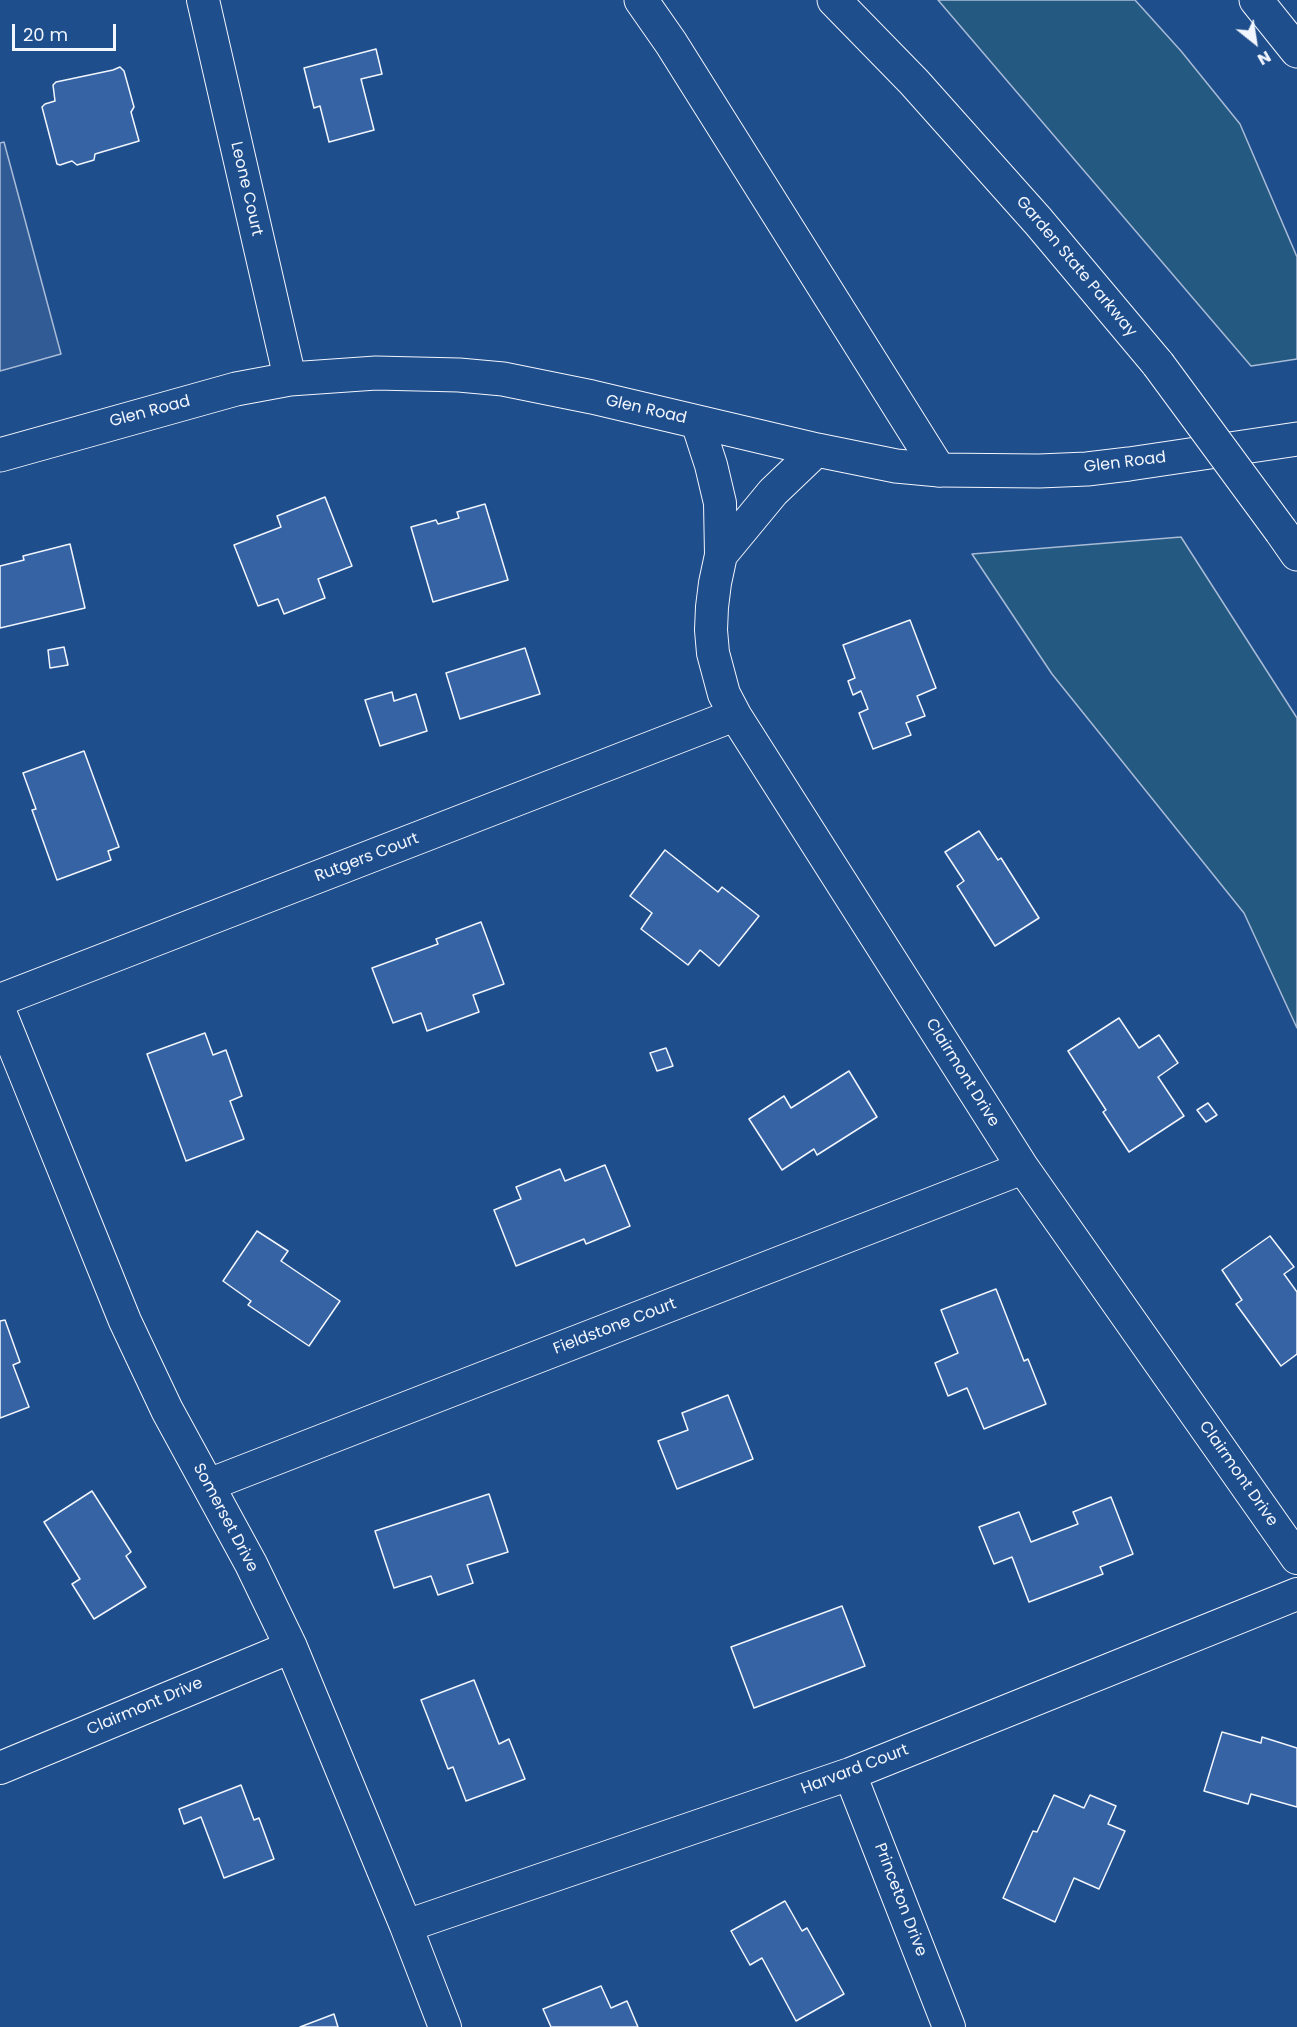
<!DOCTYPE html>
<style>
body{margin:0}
#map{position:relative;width:1297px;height:2027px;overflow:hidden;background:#1f4e8c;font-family:Poppins,sans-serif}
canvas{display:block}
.north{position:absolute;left:1225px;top:12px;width:60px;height:60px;-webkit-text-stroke:4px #1f4e8c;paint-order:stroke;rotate:150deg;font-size:16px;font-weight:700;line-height:24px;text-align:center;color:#f2f6ff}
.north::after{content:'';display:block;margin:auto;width:21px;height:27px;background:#f2f6ff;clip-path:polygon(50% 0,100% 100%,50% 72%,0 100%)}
.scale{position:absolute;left:12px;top:24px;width:104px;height:27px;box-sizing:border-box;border:3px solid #f2f6ff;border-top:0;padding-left:8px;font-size:18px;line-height:21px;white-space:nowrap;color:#f2f6ff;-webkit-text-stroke:4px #1f4e8c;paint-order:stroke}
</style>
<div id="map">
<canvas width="1297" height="2027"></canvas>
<div class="north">N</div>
<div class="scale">20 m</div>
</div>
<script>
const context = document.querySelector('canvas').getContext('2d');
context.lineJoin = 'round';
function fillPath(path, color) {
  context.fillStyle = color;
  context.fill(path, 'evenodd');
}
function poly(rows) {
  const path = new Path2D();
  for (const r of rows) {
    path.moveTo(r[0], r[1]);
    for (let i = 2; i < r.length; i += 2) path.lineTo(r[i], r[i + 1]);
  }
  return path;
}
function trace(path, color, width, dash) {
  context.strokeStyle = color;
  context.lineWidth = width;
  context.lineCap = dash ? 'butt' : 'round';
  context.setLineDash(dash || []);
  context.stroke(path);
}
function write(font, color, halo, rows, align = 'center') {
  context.font = font + ' Poppins,sans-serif';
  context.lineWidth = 4.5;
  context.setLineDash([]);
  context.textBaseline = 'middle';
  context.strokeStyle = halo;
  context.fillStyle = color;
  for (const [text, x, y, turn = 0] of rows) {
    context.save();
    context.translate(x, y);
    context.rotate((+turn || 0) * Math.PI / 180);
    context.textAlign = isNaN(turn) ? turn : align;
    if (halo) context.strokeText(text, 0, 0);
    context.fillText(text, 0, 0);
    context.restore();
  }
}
const green = poly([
 [938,0,1135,0,1181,51,1240,124,1297,257,1297,359,1251,366,938,0],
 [1181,537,1297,718,1297,1028,1244,913,1052,674,972,554,1181,537]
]);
const parking = poly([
 [4,142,61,354,0,371,0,143,4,142]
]);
const building = poly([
 [376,49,382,74,361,79,374,130,329,142,320,106,314,108,304,68,376,49],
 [120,67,124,71,134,107,131,112,139,141,95,154,94,160,77,165,72,161,60,165,57,164,42,107,45,104,55,101,53,85,56,82,113,70,120,67],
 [325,497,352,566,318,579,325,598,284,614,278,599,258,606,234,545,281,527,277,516,325,497],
 [485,504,508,580,433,602,411,527,436,520,438,524,459,518,457,512,485,504],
 [70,544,85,608,0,628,0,566,24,560,23,556,70,544],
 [910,620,936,688,917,696,925,716,906,723,911,735,873,749,859,713,868,709,861,691,853,695,848,681,855,678,843,645,910,620],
 [64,647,68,665,50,668,48,650,64,647],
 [525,648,540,694,460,719,446,673,525,648],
 [392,692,394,701,416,694,427,731,380,746,365,700,392,692],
 [84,751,119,847,108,851,111,860,57,880,32,810,36,809,23,773,84,751],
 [979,831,998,860,1001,858,1039,918,995,946,957,886,964,881,945,852,979,831],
 [665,850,718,892,722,887,759,916,719,966,700,950,688,965,641,929,652,913,630,896,665,850],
 [481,922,504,984,473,995,479,1012,427,1031,421,1013,393,1023,372,968,438,944,436,939,481,922],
 [1119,1018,1139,1048,1159,1035,1178,1063,1158,1077,1184,1116,1129,1152,1103,1112,1106,1110,1068,1051,1119,1018],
 [205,1033,213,1055,226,1050,242,1096,230,1101,244,1139,186,1161,147,1054,205,1033],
 [666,1048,673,1066,657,1071,650,1053,666,1048],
 [849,1071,877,1117,817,1155,814,1149,782,1170,749,1119,784,1096,791,1108,849,1071],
 [1208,1103,1217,1115,1206,1122,1197,1110,1208,1103],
 [605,1165,630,1226,586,1244,584,1239,516,1266,494,1210,521,1199,516,1187,560,1169,565,1181,605,1165],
 [257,1231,288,1251,281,1261,340,1301,309,1346,248,1305,251,1301,223,1281,257,1231],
 [1270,1236,1294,1267,1284,1274,1297,1292,1297,1354,1281,1366,1236,1304,1242,1300,1222,1270,1270,1236],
 [996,1289,1024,1361,1028,1359,1046,1404,984,1429,967,1388,948,1396,935,1363,958,1353,941,1310,996,1289],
 [5,1320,20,1362,13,1365,29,1407,0,1418,0,1321,5,1320],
 [728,1395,753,1459,677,1489,658,1441,688,1430,682,1413,728,1395],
 [92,1491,131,1552,126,1556,146,1587,94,1619,72,1584,80,1579,44,1522,92,1491],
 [489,1494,508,1552,467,1565,473,1583,438,1595,431,1576,394,1588,375,1531,489,1494],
 [1111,1497,1133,1554,1100,1567,1103,1574,1029,1602,1012,1557,994,1564,979,1527,1019,1512,1031,1542,1078,1524,1073,1512,1111,1497],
 [842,1606,865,1666,754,1708,731,1647,842,1606],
 [474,1680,499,1744,509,1739,525,1779,466,1801,453,1767,448,1769,421,1700,474,1680],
 [1222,1732,1261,1743,1262,1737,1297,1748,1297,1807,1251,1794,1248,1804,1204,1791,1222,1732],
 [241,1785,254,1820,259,1818,274,1859,224,1878,201,1817,184,1824,179,1809,241,1785],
 [1054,1795,1084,1808,1090,1795,1116,1806,1108,1824,1125,1831,1099,1889,1074,1878,1055,1922,1003,1898,1033,1831,1037,1832,1054,1795],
 [785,1901,802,1931,807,1928,844,1994,796,2021,762,1958,750,1965,731,1931,785,1901],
 [601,1986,611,2008,627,2001,638,2027,551,2027,543,2009,601,1986],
 [334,2014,338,2027,300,2027,334,2014]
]);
const street = poly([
 [203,0,290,379],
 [697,422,711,465,720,503,721,555,715,583,712,607,711,630,713,653,724,694,735,715,1023,1168,1297,1558],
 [721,555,773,492,817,450],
 [0,1000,735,715],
 [0,1012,125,1321,167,1410,251,1564,291,1647,406,1926,445,2027],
 [208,1485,1023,1168],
 [0,1768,291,1647],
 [850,1774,949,2027],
 [406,1926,850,1774,1297,1594]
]);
const secondary = poly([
 [0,455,236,389,290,379,376,373,459,375,503,379,592,397,817,450,896,466,939,470,1039,471,1087,469,1129,464,1297,439]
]);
const highway = poly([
 [641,0,671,43,939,470],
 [834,0,914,82,1038,221,1158,364],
 [1256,0,1297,51],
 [1281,531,1297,554]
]);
const highwayBridge = poly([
 [1158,364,1281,531]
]);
const streetNames = [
 ["Leone Court",246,189,77],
 ["Garden State Parkway",1076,267,50],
 ["Glen Road",646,410,13],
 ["Glen Road",150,412,-15],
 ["Glen Road",1125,463,-7],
 ["Rutgers Court",367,858,-21],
 ["Clairmont Drive",962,1073,58],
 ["Fieldstone Court",615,1327,-21],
 ["Clairmont Drive",1238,1474,55],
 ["Somerset Drive",225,1518,62],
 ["Clairmont Drive",145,1707,-23],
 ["Harvard Court",855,1770,-21],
 ["Princeton Drive",900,1900,69]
];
fillPath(green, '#245a82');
trace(green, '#a8bbd7', 1.5);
fillPath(parking, '#305b95');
trace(parking, '#a8bbd7', 1.5);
fillPath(building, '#3563a3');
trace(building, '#f2f6ff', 1.5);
trace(street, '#f2f6ff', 34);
trace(secondary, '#f2f6ff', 35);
trace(highway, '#f2f6ff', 35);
trace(street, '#1f4e8c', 32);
trace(secondary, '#1f4e8c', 33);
trace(highway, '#1f4e8c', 33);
trace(highwayBridge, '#f2f6ff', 35, []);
trace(highwayBridge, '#1f4e8c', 33);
write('16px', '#f2f6ff', '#1f4e8c', streetNames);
</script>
